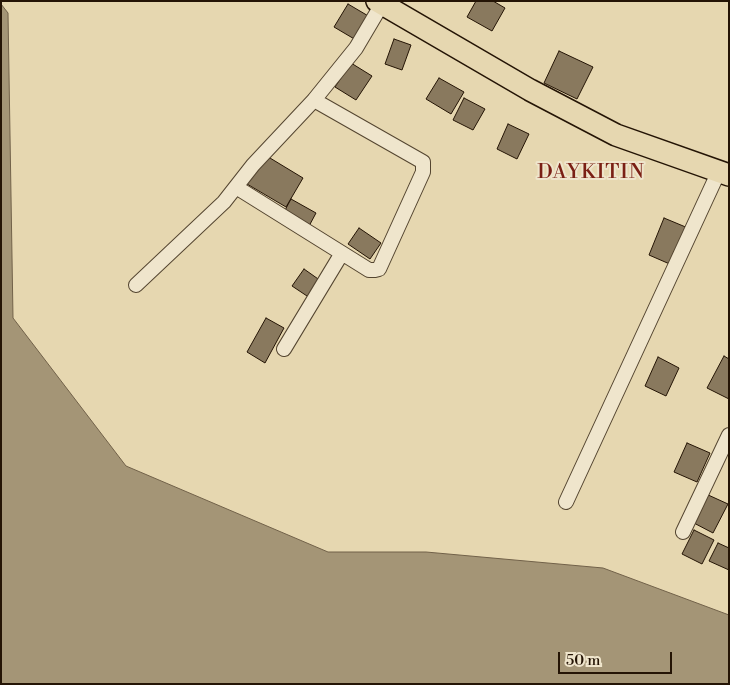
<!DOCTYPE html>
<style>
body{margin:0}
#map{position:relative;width:730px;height:685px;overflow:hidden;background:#e6d7b0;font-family:"Libre Bodoni",serif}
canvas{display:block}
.frame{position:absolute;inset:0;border:2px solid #241405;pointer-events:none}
.scale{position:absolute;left:558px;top:652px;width:114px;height:22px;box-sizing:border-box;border:2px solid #241405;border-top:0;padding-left:6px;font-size:15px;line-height:18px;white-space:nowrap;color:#241405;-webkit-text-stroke:4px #efe5cc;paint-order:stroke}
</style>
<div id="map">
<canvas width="730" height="685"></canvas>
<div class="frame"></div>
<div class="scale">50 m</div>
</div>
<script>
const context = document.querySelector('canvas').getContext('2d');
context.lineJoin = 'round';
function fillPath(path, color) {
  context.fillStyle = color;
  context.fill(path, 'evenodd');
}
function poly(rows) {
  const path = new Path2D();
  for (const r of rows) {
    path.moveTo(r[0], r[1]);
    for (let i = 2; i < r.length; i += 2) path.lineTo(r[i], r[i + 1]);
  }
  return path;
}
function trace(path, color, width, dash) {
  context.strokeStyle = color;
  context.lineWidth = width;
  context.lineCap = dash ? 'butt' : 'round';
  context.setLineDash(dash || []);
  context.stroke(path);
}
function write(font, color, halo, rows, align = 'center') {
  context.font = font + ' "Libre Bodoni",serif';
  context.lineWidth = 4;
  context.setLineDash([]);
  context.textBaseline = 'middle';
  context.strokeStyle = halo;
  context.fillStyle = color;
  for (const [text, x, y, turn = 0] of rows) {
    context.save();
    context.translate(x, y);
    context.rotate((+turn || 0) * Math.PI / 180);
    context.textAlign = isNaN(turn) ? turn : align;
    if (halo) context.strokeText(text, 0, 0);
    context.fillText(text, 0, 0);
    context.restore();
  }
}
const water = poly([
 [1,4,8,13,13,318,126,466,328,552,426,552,603,568,729,615,729,684,1,684,1,4]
]);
const building = poly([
 [476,1,493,1,505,8,492,31,467,17,476,1],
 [348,4,370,17,356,40,334,27,348,4],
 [394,39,411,45,402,70,385,64,394,39],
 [559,51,593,67,577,99,544,83,559,51],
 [351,63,372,76,356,100,335,87,351,63],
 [439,78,464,92,451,114,426,99,439,78],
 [464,98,485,109,473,130,453,120,464,98],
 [508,124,529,134,517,159,497,149,508,124],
 [265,155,303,178,286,207,247,184,265,155],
 [291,199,316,213,308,228,283,214,291,199],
 [664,218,688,228,672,265,649,255,664,218],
 [359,228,381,243,370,259,348,244,359,228],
 [304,269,321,281,310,298,292,286,304,269],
 [266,318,284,328,265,363,247,352,266,318],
 [724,356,729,359,729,399,707,388,724,356],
 [658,357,679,368,666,396,645,386,658,357],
 [687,443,710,453,697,482,674,472,687,443],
 [706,494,728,504,713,533,692,522,706,494],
 [694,530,714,540,702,564,682,554,694,530],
 [718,543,729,548,729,570,709,561,718,543]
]);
const minor = poly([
 [236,187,369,270,375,270,379,269,423,172,423,162,314,100],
 [136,285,224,202,253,165,314,100,356,48,382,4],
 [284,349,342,253],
 [566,502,719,171],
 [683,532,729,435]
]);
const primary = poly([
 [377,1,530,90,616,135,729,175]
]);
const quarterNames = [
 ["DAYKITIN",591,173]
];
fillPath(water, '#a49576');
trace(water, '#716149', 1);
fillPath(building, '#89795e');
trace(building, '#241405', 1);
trace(minor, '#544530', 16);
trace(primary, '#241405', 24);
trace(minor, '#efe5cc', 14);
trace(primary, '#e6d7b0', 21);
context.letterSpacing = '1px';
write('20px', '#7a1f14', '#efe5cc', quarterNames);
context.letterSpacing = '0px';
</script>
